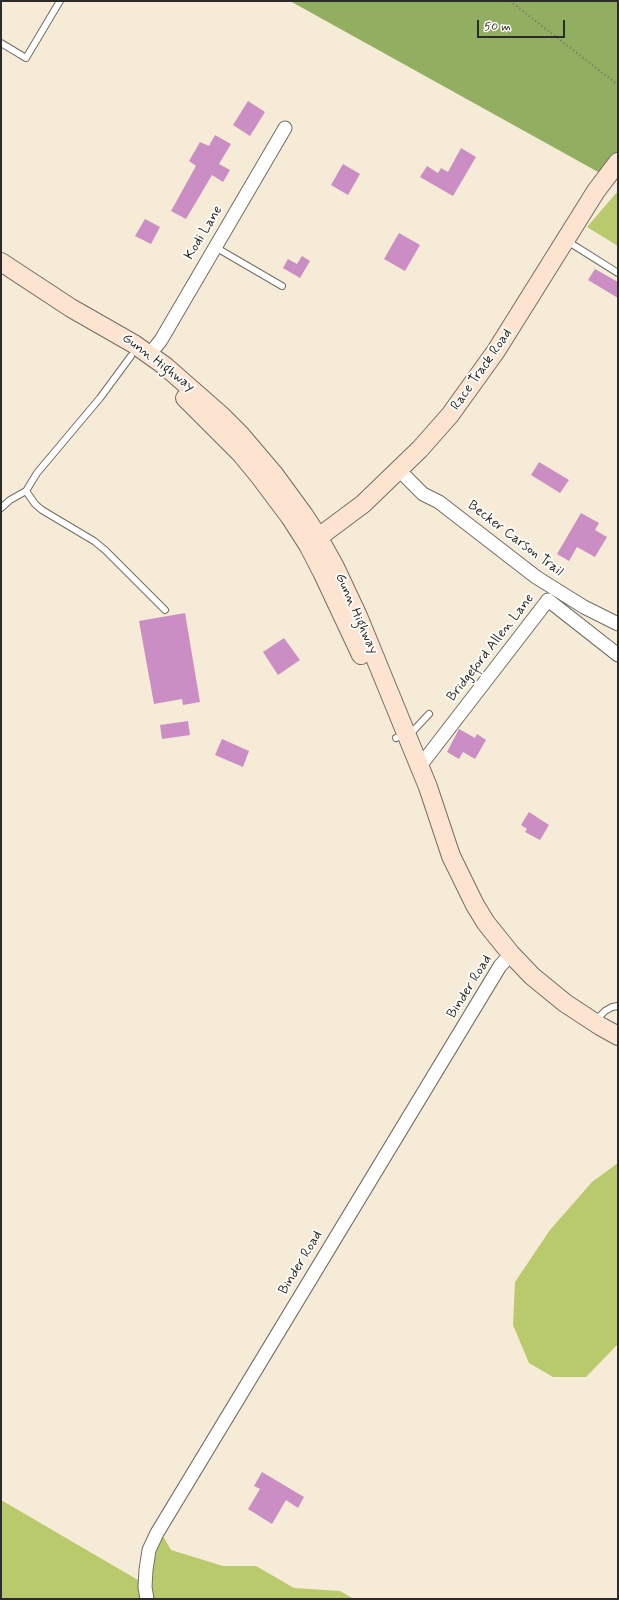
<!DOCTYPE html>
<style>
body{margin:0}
#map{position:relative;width:619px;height:1600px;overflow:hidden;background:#f5ebd6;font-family:Mynerve,sans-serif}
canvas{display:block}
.frame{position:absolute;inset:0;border:2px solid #2b2b2b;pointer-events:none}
.scale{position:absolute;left:477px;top:20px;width:88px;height:18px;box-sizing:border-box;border:2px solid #2b2b2b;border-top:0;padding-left:5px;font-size:12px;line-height:14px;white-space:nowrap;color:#2b2b2b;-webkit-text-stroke:3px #fdfcf7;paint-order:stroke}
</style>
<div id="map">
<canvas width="619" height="1600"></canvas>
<div class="frame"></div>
<div class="scale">50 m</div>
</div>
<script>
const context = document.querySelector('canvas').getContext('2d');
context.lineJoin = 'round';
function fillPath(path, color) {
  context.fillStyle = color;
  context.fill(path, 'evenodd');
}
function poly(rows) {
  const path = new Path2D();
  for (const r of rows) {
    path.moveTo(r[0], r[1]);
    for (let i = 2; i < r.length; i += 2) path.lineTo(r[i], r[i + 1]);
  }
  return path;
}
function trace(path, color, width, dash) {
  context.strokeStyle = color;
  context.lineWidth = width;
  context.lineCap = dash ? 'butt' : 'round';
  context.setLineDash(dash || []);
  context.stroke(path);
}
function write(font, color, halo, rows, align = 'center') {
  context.font = font + ' Mynerve,sans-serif';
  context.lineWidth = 4;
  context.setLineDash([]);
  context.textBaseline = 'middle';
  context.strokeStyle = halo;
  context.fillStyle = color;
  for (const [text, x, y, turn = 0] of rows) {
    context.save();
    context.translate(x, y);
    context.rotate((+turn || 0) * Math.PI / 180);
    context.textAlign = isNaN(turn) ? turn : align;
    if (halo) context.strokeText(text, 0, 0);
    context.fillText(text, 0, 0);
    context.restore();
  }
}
const green = poly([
 [618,191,618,246,587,227],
 [618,1163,618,1344,586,1377,553,1377,529,1363,513,1325,515,1282,550,1230,592,1182],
 [1,1500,138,1580,138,1588,141,1599,1,1599],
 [163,1536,171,1550,223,1566,256,1566,294,1588,340,1591,354,1599,154,1599,151,1587,152,1571,156,1553]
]);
const forest = poly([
 [290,1,618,1,618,152,600,173]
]);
const building = poly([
 [248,101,265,112,250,136,233,125],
 [215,135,231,144,219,164,230,170,223,182,212,175,186,219,171,211,196,166,189,161,200,142,209,146],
 [461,148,476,157,453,196,420,177,427,166,438,173,441,168,448,172],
 [343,164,360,174,348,195,331,185],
 [145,219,160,227,151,244,135,236],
 [399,233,420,245,405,271,384,259],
 [302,256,310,261,300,278,283,268,288,259,297,264],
 [595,269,618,282,618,298,588,280],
 [539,462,569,480,560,493,531,475],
 [581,513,599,523,595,530,607,537,595,557,577,547,569,561,557,554],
 [185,613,200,702,183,705,182,699,154,704,139,621],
 [284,638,300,660,278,675,263,652],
 [188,721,190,735,162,739,160,725],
 [459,729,475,738,477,734,486,740,475,759,463,752,459,759,447,752],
 [222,739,249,751,243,767,215,755],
 [529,812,549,825,540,840,525,832,527,829,521,825],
 [262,1472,304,1497,298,1508,286,1500,272,1524,248,1509,260,1489,254,1486]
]);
const path = poly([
 [510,1,618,85]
]);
const lane = poly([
 [1,43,26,58,60,1],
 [567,241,618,273],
 [215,247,282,286],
 [131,356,100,398,37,473,26,491,35,504,42,510,94,541,105,550,165,610],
 [1,508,10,500,26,491],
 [396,738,414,730,429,714],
 [595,1021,605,1011,612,1007,618,1006]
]);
const street = poly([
 [150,354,161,340,285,128],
 [399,470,423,494,439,502,536,577,584,607,618,624],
 [420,766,548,600,618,655],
 [147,1599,145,1587,146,1570,149,1550,157,1533,500,966,511,954]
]);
const secondary = poly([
 [1,262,71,308,134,344,165,366,222,416,240,434,274,474,304,515,319,538,335,567,358,616,428,787,451,856,475,905,486,923,511,954,532,976,565,1003,600,1026,618,1036],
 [185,398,241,454,260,477,290,517,308,545,322,572,361,655],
 [308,545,363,504,420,449,450,415,496,351,596,191,618,162]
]);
const streetNames = [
 ["Kodi Lane",204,233,-59],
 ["Gunn Highway",158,363,37],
 ["Race Track Road",482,370,-55],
 ["Becker Carson Trail",515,539,37],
 ["Gunn Highway",356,614,66],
 ["Bridgeford Allen Lane",491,648,-52],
 ["Binder Road",470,987,-58],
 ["Binder Road",301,1263,-59]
];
fillPath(green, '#b9ca6d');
fillPath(forest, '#92ae60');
fillPath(building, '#cb8ec4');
trace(lane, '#726e67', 8);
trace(street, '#726e67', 15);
trace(secondary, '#726e67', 20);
trace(path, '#726e67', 2, [1, 3]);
trace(lane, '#fff', 6);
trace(street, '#fff', 13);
trace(secondary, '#fde4d1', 18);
write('14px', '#2b2b2b', '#fdfcf7', streetNames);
</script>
